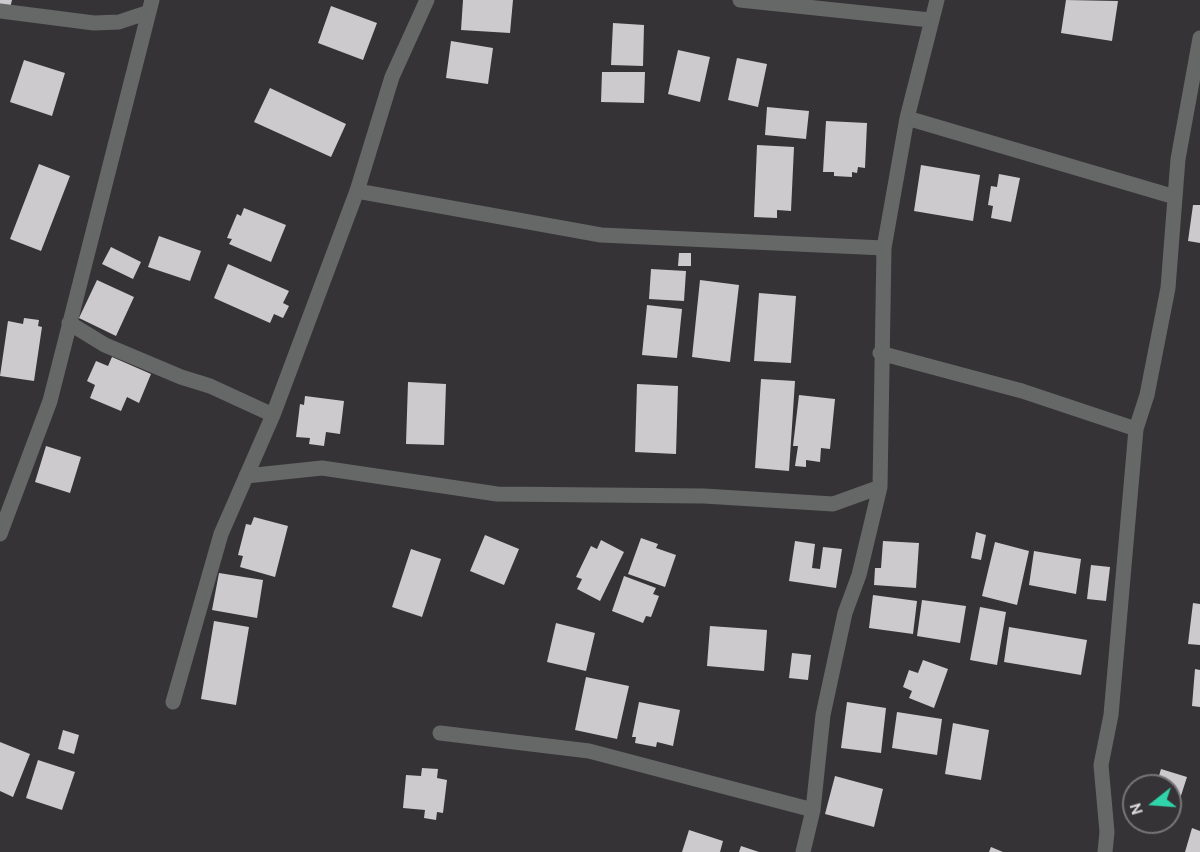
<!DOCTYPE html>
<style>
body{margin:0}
#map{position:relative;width:1200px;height:852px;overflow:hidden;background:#353336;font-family:Cabin,sans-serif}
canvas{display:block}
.north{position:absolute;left:1122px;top:774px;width:60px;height:60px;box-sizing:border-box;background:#353336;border:2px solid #777578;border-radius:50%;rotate:253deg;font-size:16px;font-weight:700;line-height:24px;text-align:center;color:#dad9db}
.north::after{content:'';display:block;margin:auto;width:21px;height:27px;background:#30d4aa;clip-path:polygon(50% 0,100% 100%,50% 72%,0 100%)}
</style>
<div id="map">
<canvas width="1200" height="852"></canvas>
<div class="north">N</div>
</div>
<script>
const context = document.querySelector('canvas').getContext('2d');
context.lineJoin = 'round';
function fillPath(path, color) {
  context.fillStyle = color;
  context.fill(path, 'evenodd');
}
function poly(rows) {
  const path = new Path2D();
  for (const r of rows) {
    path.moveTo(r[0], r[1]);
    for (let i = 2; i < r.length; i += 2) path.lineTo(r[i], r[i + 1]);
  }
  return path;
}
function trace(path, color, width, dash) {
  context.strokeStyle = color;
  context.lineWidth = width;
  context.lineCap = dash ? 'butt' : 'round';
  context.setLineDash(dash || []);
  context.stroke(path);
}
const building = poly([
 [0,0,12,0,10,8,0,5],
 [463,0,513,0,510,33,461,30],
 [1066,0,1118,1,1112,41,1061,33],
 [331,6,377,23,363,60,318,43],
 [613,23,644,25,643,66,611,65],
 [451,41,493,48,488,84,446,78],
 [678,50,710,57,700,102,668,94],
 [737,58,767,64,758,107,728,100],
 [24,60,65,73,52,116,10,102],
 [602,72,645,72,644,103,601,102],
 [270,88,346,124,331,157,254,122],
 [767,107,809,111,806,139,765,135],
 [826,121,867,123,865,168,858,167,857,173,852,172,852,177,834,176,834,172,823,172],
 [757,145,794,147,791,211,777,210,777,218,754,217],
 [39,164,70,176,41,251,10,239],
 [921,165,980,175,973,221,914,211],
 [999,174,1020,178,1011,222,991,218,993,206,988,205,991,186,997,187],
 [1193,205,1200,205,1200,243,1188,241],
 [244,208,286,225,271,262,229,244,232,239,227,238,237,214,241,216],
 [159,236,201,251,190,281,148,267],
 [111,247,141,262,133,279,102,264],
 [679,253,691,253,691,266,678,266],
 [228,264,289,291,283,303,289,306,283,318,274,314,270,323,214,298],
 [651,269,686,271,684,301,649,299],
 [97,280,134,297,116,336,79,318],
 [700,280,739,285,730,362,692,357],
 [759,293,796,296,791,363,754,361],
 [647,305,682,309,677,358,642,355],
 [24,318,39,320,38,326,42,327,34,381,0,376,8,321,23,324],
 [112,357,151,374,139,403,127,397,121,411,90,398,95,385,87,381,96,361,108,366],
 [761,379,795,381,789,471,755,468],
 [408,382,446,384,444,445,406,444],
 [637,384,678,386,676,454,635,452],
 [799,395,835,399,830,449,821,448,820,462,806,460,806,467,795,466,798,446,793,446],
 [305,396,344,401,340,434,326,432,324,446,309,444,310,438,296,437,300,404,304,405],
 [46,446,81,457,70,493,35,482],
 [254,517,288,526,275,577,240,567,243,556,238,555,246,524,251,525],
 [976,532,986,535,981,560,971,558],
 [485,535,519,549,504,585,470,571],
 [641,538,658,544,656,548,676,555,665,587,628,574],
 [601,540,624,552,600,601,577,589,582,579,576,577,591,546,597,549],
 [795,541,815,544,812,568,820,569,823,547,842,549,836,588,789,581],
 [883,541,919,543,916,588,874,585,875,568,881,568],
 [995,542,1029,551,1017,605,982,596],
 [411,549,441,559,422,617,392,607],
 [1034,551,1081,559,1076,594,1029,585],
 [1091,565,1110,567,1106,601,1087,599],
 [219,573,263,580,257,618,212,610],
 [624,576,656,588,653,594,659,596,651,617,646,616,643,623,612,611],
 [873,595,917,601,913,634,869,628],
 [922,600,966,606,960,643,917,636],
 [1193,603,1200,604,1200,645,1188,644],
 [980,607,1006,612,997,665,970,660],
 [214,621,249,627,236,705,201,699],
 [556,623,595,633,586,671,547,662],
 [710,626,767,630,764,671,707,666],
 [1009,627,1087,640,1081,675,1004,662],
 [792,653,811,655,808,680,789,678],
 [923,660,948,669,934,708,909,698,912,691,903,687,909,670,918,673],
 [1195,669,1200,670,1200,707,1192,706],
 [586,677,629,686,617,739,575,730],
 [639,702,680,710,673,746,657,742,656,747,635,743,636,737,632,737],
 [847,702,886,708,881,753,841,748],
 [897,712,942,719,937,755,892,748],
 [953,723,989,730,981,780,945,774],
 [63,730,79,735,74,754,58,749],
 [0,742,30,754,13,797,0,791],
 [38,760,75,772,62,810,26,798],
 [422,768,438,769,437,778,447,780,443,813,437,812,436,820,424,818,425,810,403,808,406,775,421,776],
 [1161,769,1187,777,1178,805,1170,802,1170,786,1156,786],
 [835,776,883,789,874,827,825,814],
 [1192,828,1200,831,1200,852,1185,852],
 [689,830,723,841,720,852,682,852],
 [741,846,759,852,739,852],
 [991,847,1003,852,989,852]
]);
const street = poly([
 [740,0,930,20],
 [0,11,94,23,119,22,149,12],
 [907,118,1175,197],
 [357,191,601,235,884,248],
 [69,323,105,345,181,377,210,386,273,415,357,191,392,77,427,0],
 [880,353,1022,391,1136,429,1147,395,1168,288,1178,159,1200,38],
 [246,476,322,468,497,494,704,496,833,504,880,487],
 [0,534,50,401,152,0],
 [173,702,221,534,273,415],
 [440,733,589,751,813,810],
 [803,852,813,810,823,715,845,613,859,575,880,487,884,248,907,118,937,0],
 [1105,852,1107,832,1101,765,1111,715,1136,429]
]);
fillPath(building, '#cccacd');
trace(street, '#666867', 15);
</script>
